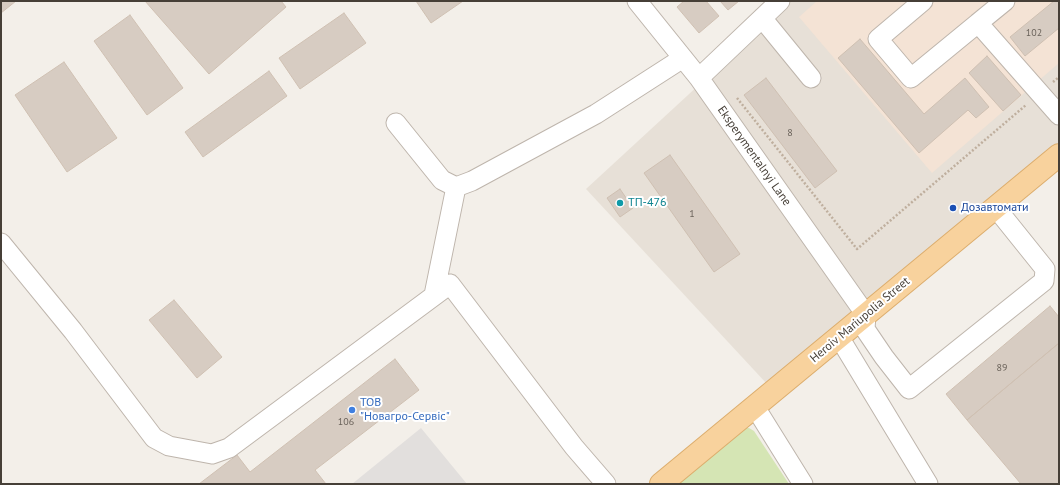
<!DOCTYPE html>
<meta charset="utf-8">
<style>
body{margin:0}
#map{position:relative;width:1060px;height:485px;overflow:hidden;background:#f3efe9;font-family:"PT Sans",sans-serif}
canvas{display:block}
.frame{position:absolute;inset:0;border:2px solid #463f37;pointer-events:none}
</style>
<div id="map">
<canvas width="1060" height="485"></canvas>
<div class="frame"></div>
</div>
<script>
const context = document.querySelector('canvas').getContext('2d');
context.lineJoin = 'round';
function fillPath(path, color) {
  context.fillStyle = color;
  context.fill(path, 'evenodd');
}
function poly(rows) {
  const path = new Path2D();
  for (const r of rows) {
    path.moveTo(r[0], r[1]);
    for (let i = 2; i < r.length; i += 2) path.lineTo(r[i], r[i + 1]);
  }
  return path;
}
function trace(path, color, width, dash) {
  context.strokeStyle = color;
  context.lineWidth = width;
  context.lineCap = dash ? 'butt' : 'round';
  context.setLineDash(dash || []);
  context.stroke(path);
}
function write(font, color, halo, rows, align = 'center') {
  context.font = font + ' "PT Sans",sans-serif';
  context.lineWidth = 4;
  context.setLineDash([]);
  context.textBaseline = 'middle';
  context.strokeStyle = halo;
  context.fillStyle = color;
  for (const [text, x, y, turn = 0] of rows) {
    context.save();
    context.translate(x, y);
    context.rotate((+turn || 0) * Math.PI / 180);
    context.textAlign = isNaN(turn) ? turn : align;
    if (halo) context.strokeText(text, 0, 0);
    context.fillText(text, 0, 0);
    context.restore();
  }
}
const residential = poly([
 [790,1,1059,1,1059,142,767,384,586,189]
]);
const commercial = poly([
 [817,1,1059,1,1059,63,932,173,799,17]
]);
const green = poly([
 [744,428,749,428,754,431,789,484,670,484]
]);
const parking = poly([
 [421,428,467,484,352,484]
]);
const building = poly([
 [1,1,16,1,1,13,1,1],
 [145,1,281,1,286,7,209,74,145,1],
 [416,1,463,1,431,23,416,1],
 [684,1,706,1,719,16,699,33,677,7,684,1],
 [720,1,739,1,728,10,720,1],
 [1054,1,1059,1,1059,28,1025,56,1010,37,1054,1],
 [344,13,366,43,300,89,279,58,344,13],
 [130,15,183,88,147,115,94,41,130,15],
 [860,39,924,114,965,78,989,107,976,118,968,110,919,153,838,58,860,39],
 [987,56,1021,95,1003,111,969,73,987,56],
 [64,62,117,138,67,172,15,95,64,62],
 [269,71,287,96,203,157,185,132,269,71],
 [766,78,837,171,815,188,744,95,766,78],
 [670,155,740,254,714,272,644,173,670,155],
 [620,189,633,208,620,217,607,198,620,189],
 [174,300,222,357,197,378,149,320,174,300],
 [1050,306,1059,317,1059,343,967,420,946,394,1050,306],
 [1059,343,1059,484,1021,484,967,420,1059,343],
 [395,359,419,390,315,470,326,484,199,484,237,455,250,472,395,359]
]);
const path = poly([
 [1053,82,1059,77],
 [737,98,857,249,1026,105]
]);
const minor = poly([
 [637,1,699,78,866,315,865,329,884,357,909,389,1044,281,1045,269,996,208],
 [923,1,878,39,911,78,978,23],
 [1005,1,978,23,1059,115],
 [762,18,811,78],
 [699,78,780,1],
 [396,123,442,180,456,187,472,181,596,114,683,58],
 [1,243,73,331,154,438,169,446,212,454,229,448,450,284,574,447,606,484],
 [434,295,456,187],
 [839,337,928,484],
 [755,407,803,484]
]);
const major = poly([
 [661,484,1059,155]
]);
const markers = [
 [620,203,4,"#0f9aa8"],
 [953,208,4,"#1a4fb4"],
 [352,410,4,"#3f7fe0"]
];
const numberNames = [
 ["102",1034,33],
 ["8",790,133],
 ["1",692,214],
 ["89",1002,368],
 ["106",346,422]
];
const streetNames = [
 ["Eksperymentalnyi Lane",754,156,55],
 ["Heroiv Mariupolia Street",860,320,-40]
];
const cultureNames = [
 ["ТП-476",628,203]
];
const transitNames = [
 ["Дозавтомати",961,208]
];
const shopNames = [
 ["ТОВ",360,403],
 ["\"Новагро-Сервіс\"",360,417]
];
fillPath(residential, '#e7e0d7');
fillPath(commercial, '#f4e3d5');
fillPath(green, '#d5e5b4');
fillPath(parking, '#e2dfdd');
fillPath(building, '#d7ccc2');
trace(building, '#cfc0b2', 1);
trace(minor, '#beb5ac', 21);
trace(major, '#dcad6d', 24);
trace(path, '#bfaf9e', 2.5, [2, 2]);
trace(minor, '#fff', 19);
trace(major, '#f8d29d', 22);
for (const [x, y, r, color] of markers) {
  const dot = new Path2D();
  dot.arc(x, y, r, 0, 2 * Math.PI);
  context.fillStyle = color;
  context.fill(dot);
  trace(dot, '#fff', 1.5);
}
write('10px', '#6a625a', null, numberNames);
write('12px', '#463f37', '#fff', streetNames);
write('12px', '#0d838f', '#fff', cultureNames, 'left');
write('12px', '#164399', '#fff', transitNames, 'left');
write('12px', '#366cbe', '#fff', shopNames, 'left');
</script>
